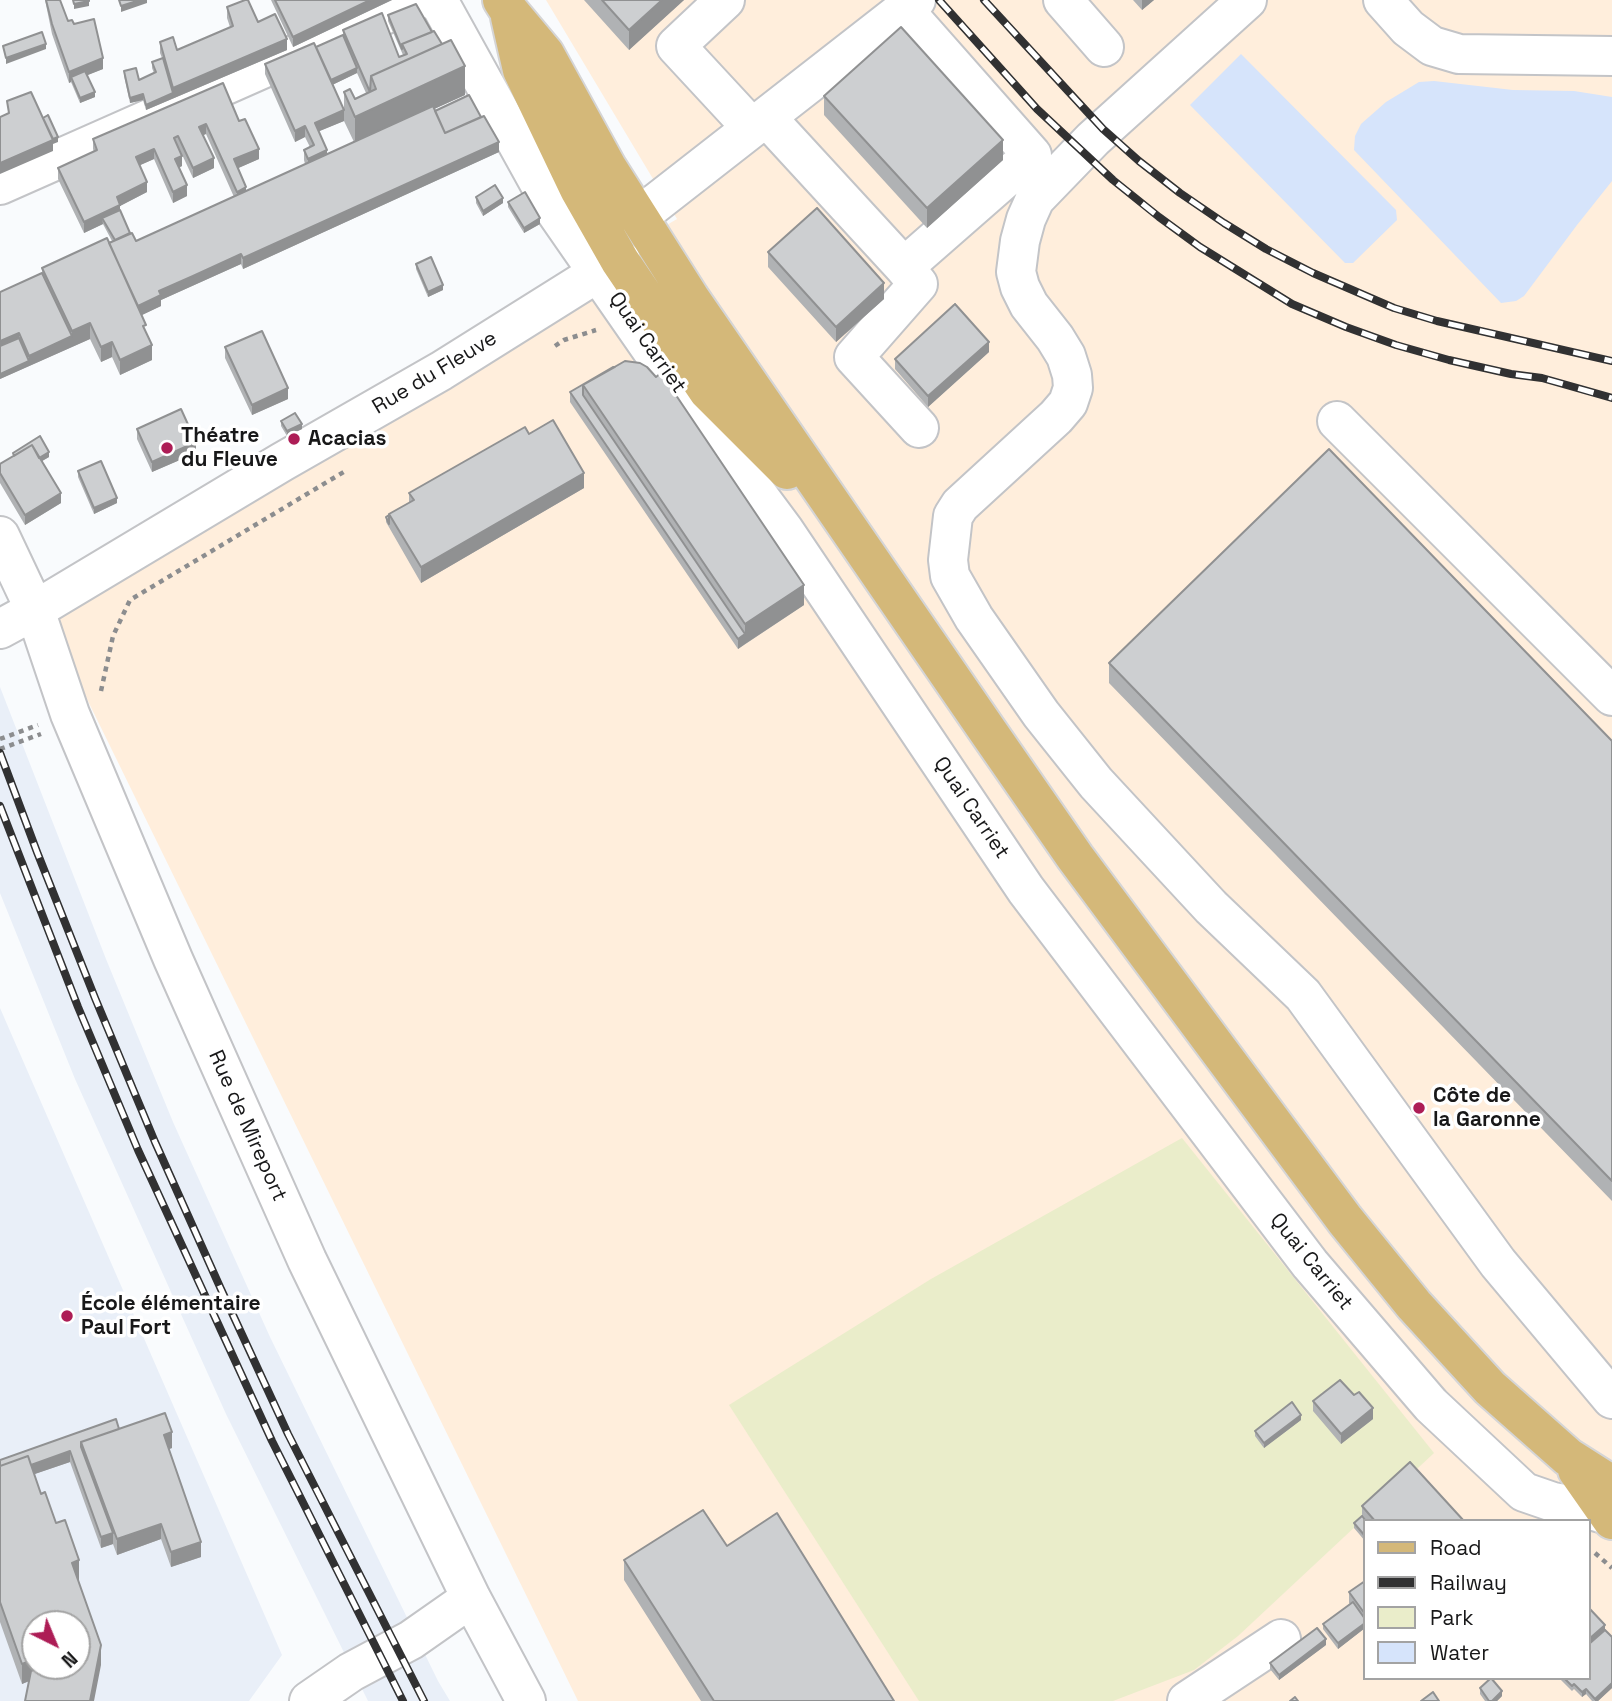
<!DOCTYPE html>
<meta charset="utf-8">
<style>
body{margin:0}
#map{position:relative;width:1612px;height:1701px;overflow:hidden;background:#f9fbfd;font-family:"Space Grotesk",sans-serif}
canvas{display:block}
.legend{position:absolute;left:1363px;top:1519px;width:228px;height:161px;box-sizing:border-box;background:#fff;border:2px solid #a3a3a3;margin:0;padding:9px 12px;list-style:none;font-size:21px;color:#181819}
.legend li{display:flex;align-items:center;gap:14px;height:35px}
.legend b{width:35px;border:2px solid #a3a3a3}
.north{position:absolute;left:21px;top:1610px;width:70px;height:70px;box-sizing:border-box;background:#fff;border:2px solid #a3a3a3;border-radius:50%;rotate:137deg;font-size:19px;font-weight:700;line-height:28px;text-align:center;color:#181819}
.north::after{content:'';display:block;margin:auto;width:24px;height:32px;background:#ad1d56;clip-path:polygon(50% 0,100% 100%,50% 72%,0 100%)}
</style>
<div id="map">
<canvas width="1612" height="1701"></canvas>
<ul class="legend">
<li><b style="height:9px;background:#d4b879"></b>Road</li>
<li><b style="height:9px;background:#313132"></b>Railway</li>
<li><b style="height:19px;background:#eaedca"></b>Park</li>
<li><b style="height:19px;background:#d6e4fb"></b>Water</li>
</ul>
<div class="north">N</div>
</div>
<script>
const context = document.querySelector('canvas').getContext('2d');
context.lineJoin = 'round';
function fillPath(path, color) {
  context.fillStyle = color;
  context.fill(path, 'evenodd');
}
function poly(rows) {
  const path = new Path2D();
  for (const r of rows) {
    path.moveTo(r[0], r[1]);
    for (let i = 2; i < r.length; i += 2) path.lineTo(r[i], r[i + 1]);
  }
  return path;
}
function trace(path, color, width, dash) {
  context.strokeStyle = color;
  context.lineWidth = width;
  context.lineCap = dash ? 'butt' : 'round';
  context.setLineDash(dash || []);
  context.stroke(path);
}
function write(font, color, halo, rows, align = 'center') {
  context.font = font + ' "Space Grotesk",sans-serif';
  context.lineWidth = 7;
  context.setLineDash([]);
  context.textBaseline = 'middle';
  context.strokeStyle = halo;
  context.fillStyle = color;
  for (const [text, x, y, turn = 0] of rows) {
    context.save();
    context.translate(x, y);
    context.rotate((+turn || 0) * Math.PI / 180);
    context.textAlign = isNaN(turn) ? turn : align;
    if (halo) context.strokeText(text, 0, 0);
    context.fillText(text, 0, 0);
    context.restore();
  }
}
const built = poly([
 [0,687,106,959,173,1122,270,1337,438,1681,450,1701,368,1701,226,1414,75,1079,0,893],
 [0,1008,282,1655,249,1701,0,1701],
 [35,1624,77,1624,77,1666,35,1666]
]);
const industrial = poly([
 [546,0,1612,0,1612,1701,578,1701,36,595,677,219],
 [1365,1521,1589,1521,1589,1678,1365,1678]
]);
const green = poly([
 [1182,1138,1434,1453,1238,1636,1194,1670,1113,1701,919,1701,729,1405,931,1279]
]);
const water = poly([
 [1241,54,1396,210,1397,220,1353,263,1345,263,1190,105],
 [1434,81,1513,90,1574,91,1612,97,1612,181,1577,225,1524,296,1516,301,1501,303,1354,150,1355,136,1361,124,1386,102,1419,82]
]);
const path = poly([
 [555,346,564,340,596,330],
 [101,691,113,636,130,600,347,470],
 [0,739,38,725],
 [0,749,41,734],
 [1595,1553,1612,1568]
]);
const minor = poly([
 [438,0,553,208,671,378,784,530,1026,890,1310,1264,1431,1405,1524,1492,1553,1502,1583,1508,1608,1515],
 [725,0,676,46,752,128],
 [1063,0,1104,47],
 [1247,0,1093,139,1035,199,1026,219,1020,241,1016,272,1020,287,1029,305,1055,338,1066,356,1072,375,1073,388,1068,403,1056,417,960,505,953,516,948,560,950,576,974,618,1041,714,1096,783,1211,907,1303,995,1498,1263,1612,1399],
 [1383,0,1408,28,1432,46,1459,54,1612,56],
 [766,117,904,267,1032,155,904,10],
 [0,185,418,0],
 [638,217,916,0],
 [904,267,918,284,854,357,919,428],
 [1337,421,1612,696],
 [0,536,35,610,70,714,173,959,307,1260,471,1598,526,1701],
 [0,629,35,610,282,462,441,371,599,272,621,260],
 [309,1701,351,1672,411,1640,471,1598],
 [1187,1701,1281,1639]
]);
const major = poly([
 [502,0,509,11,545,54,607,167,690,298,987,730,1075,857,1345,1220,1414,1305,1490,1388,1568,1457,1612,1485],
 [510,17,522,70,579,189,620,261,708,391,787,470],
 [1577,1470,1612,1520]
]);
const rail = poly([
 [939,0,1037,109,1113,180,1159,217,1200,247,1292,304,1346,327,1396,345,1449,360,1511,374,1542,378,1612,398],
 [984,0,1103,129,1139,161,1180,193,1224,223,1266,249,1313,273,1394,308,1437,321,1612,361],
 [0,753,37,852,95,998,155,1142,220,1287,288,1434,424,1701],
 [0,806,78,1007,138,1150,272,1441,403,1701]
]);
const wall = poly([
 [45,0,60,0,68,21,74,24,103,69,87,75,95,97,80,103,71,82,69,83,52,34],
 [271,0,392,0,293,47],
 [584,0,684,0,629,50],
 [1133,0,1154,0,1142,10],
 [227,7,258,22,287,50,146,110,143,100,130,103,124,76,124,71,139,80,154,73,152,68,152,62,162,58,160,53,160,42,177,50,230,27,227,18],
 [388,15,465,95,434,109,435,111,499,152,243,269,241,264,161,300,161,306,141,315,152,360,120,375,112,357,101,362,90,339,0,379,0,292,42,273,42,268,112,241,103,224,84,233,58,179,58,168,94,152,93,149,93,139,239,121,259,159,238,168,246,191,305,164,304,160,304,150,310,147,305,137,295,142,265,74,265,64,316,47,343,35,343,30,399,57,403,55,388,21],
 [357,73,366,93,355,99,344,92,344,110,332,85],
 [344,121,354,142,327,154,319,131],
 [206,134,234,197,136,241,130,233,120,210,120,206,147,192,140,165,154,159,173,203,187,196,179,168,182,166,178,146,193,178,214,168,203,135],
 [824,96,1003,160,927,228,824,115],
 [476,197,503,203,483,216,476,203],
 [508,202,540,224,524,233,508,207],
 [768,252,884,299,836,342,768,267],
 [416,264,443,290,428,297,416,269],
 [225,347,288,399,252,415,225,358],
 [989,352,928,407,895,369,895,359],
 [615,367,804,605,738,649,570,402,570,392],
 [281,421,302,429,287,436,281,426],
 [137,429,196,453,152,472,137,439],
 [529,434,584,488,421,583,386,522,386,517,409,503,409,493],
 [13,453,49,457,42,461,61,503,25,525,0,483,0,464,13,457],
 [78,471,117,503,94,514,78,477],
 [1109,663,1612,741,1612,1201,1109,683],
 [1313,1401,1373,1419,1341,1444,1313,1411],
 [1301,1420,1264,1448,1255,1436,1255,1431],
 [119,1429,172,1448,168,1449,201,1557,171,1567,161,1539,117,1555,113,1544,101,1548,70,1462,34,1474,41,1494,56,1523,79,1580,78,1581,101,1665,29,1681,22,1684,0,1622,0,1460],
 [35,1624,77,1666,35,1666],
 [1362,1506,1464,1521,1365,1521,1365,1541,1354,1528,1354,1523,1362,1516],
 [727,1546,894,1701,701,1701,624,1580,624,1560],
 [1365,1581,1365,1628,1338,1649,1323,1629,1323,1624,1350,1604,1349,1603,1349,1592],
 [1605,1630,1612,1637,1612,1688,1598,1701,1592,1701,1586,1694,1582,1697,1574,1689,1572,1691,1559,1678,1589,1678],
 [1326,1645,1279,1680,1270,1669,1270,1663],
 [1480,1688,1502,1696,1497,1701,1485,1701,1480,1694]
]);
const shadedWall = poly([
 [140,0,147,0,147,3,121,12,121,6],
 [370,0,392,0,293,47,293,37],
 [662,0,684,0,629,50,629,30],
 [1142,0,1154,0,1142,10],
 [89,1,89,6,74,9,74,4],
 [287,39,287,50,146,110,146,105,173,93,173,88],
 [46,44,46,49,6,64,6,58],
 [103,58,103,69,73,81,71,77,71,82,69,83,69,72],
 [465,66,465,95,355,145,355,117],
 [357,68,357,73,328,87,328,81],
 [95,92,95,97,80,103,80,98],
 [143,94,143,100,130,103,130,98],
 [344,110,344,121,315,133,315,123],
 [206,124,206,134,199,137,199,127],
 [305,126,305,137,295,142,295,131],
 [58,137,58,142,53,144,53,151,0,174,0,163],
 [1003,140,1003,160,927,228,927,208],
 [499,142,499,152,243,269,243,258],
 [154,149,154,159,136,167,136,157],
 [259,149,259,159,234,170,234,159],
 [327,150,327,161,308,170,308,159],
 [182,156,182,166,175,169,175,159],
 [214,158,214,168,193,178,193,168],
 [147,182,147,192,120,206,120,215,102,218,103,224,84,233,84,222,117,197],
 [187,185,187,196,173,203,173,192],
 [246,187,246,198,237,202,237,192],
 [503,198,503,203,483,216,483,211],
 [540,218,540,224,524,233,524,228],
 [241,254,241,264,161,300,161,306,136,318,136,307,159,291],
 [884,283,884,299,836,342,836,327],
 [443,285,443,290,428,297,428,292],
 [90,323,90,339,0,379,0,374,29,361,29,356,72,336,72,331],
 [19,333,19,343,0,352,0,341],
 [112,342,112,357,101,362,101,347],
 [989,342,989,352,928,407,928,396],
 [152,345,152,360,120,375,120,360],
 [288,388,288,399,252,415,252,405],
 [302,424,302,429,287,436,287,431],
 [196,442,196,453,152,472,152,462],
 [49,452,49,457,37,464,37,459],
 [584,473,584,488,421,583,421,567],
 [61,493,61,503,25,525,25,515],
 [117,498,117,503,94,514,94,508],
 [804,585,804,605,745,644,745,624],
 [745,634,745,644,738,649,738,639],
 [1373,1408,1373,1419,1341,1444,1341,1434],
 [1301,1415,1301,1420,1264,1448,1264,1443],
 [172,1432,172,1448,164,1451,164,1435],
 [70,1451,70,1462,0,1486,0,1476],
 [161,1524,161,1539,117,1555,117,1539],
 [113,1533,113,1544,101,1548,101,1537],
 [201,1542,201,1557,171,1567,171,1552],
 [79,1560,79,1580,72,1583,72,1563],
 [1365,1623,1365,1628,1338,1649,1338,1643],
 [1605,1625,1605,1635,1589,1650,1589,1639],
 [1326,1639,1326,1645,1279,1680,1279,1675],
 [101,1645,101,1665,94,1701,90,1701],
 [35,1659,35,1666,39,1666,39,1677,22,1684,22,1664],
 [1612,1683,1612,1688,1598,1701,1595,1701,1595,1699],
 [1586,1689,1586,1694,1582,1697,1582,1692],
 [1502,1691,1502,1696,1497,1701,1492,1701]
]);
const building = poly([
 [46,0,60,0,68,21,72,20,74,24,94,19,103,58,69,72,52,24,46,0],
 [73,0,89,0,89,1,74,4,73,0],
 [119,0,140,0,121,6,119,0],
 [245,0,248,0,258,22,275,14,287,39,173,88,160,42,173,37,177,50,233,26,227,7,245,0],
 [275,0,370,0,293,37,275,0],
 [602,0,662,0,629,30,602,0],
 [416,4,432,32,402,44,402,49,388,15,416,4],
 [382,13,399,57,407,54,402,44,434,31,442,44,371,76,370,92,343,30,382,13],
 [901,27,1003,140,927,208,824,96,901,27],
 [42,32,46,44,6,58,3,46,42,32],
 [343,35,357,68,331,80,316,47,343,35],
 [451,40,465,66,355,117,344,92,350,89,355,99,376,89,371,76,451,40],
 [314,43,344,110,315,123,327,150,308,159,304,150,314,145,305,126,295,131,265,64,314,43],
 [163,58,173,93,146,105,143,94,130,98,124,71,136,68,139,80,156,72,152,62,163,58],
 [85,71,95,92,80,98,71,77,85,71],
 [223,83,239,121,245,119,259,149,234,159,246,187,237,192,206,124,199,127,214,158,193,168,178,136,174,138,182,156,175,159,187,185,173,192,154,149,136,157,147,182,117,197,120,205,84,222,58,168,97,150,93,139,223,83],
 [31,92,53,140,0,163,0,117,9,113,7,101,31,92],
 [469,95,481,117,445,133,435,111,469,95],
 [433,106,445,133,484,116,499,142,243,258,241,254,193,276,159,291,161,295,138,306,109,243,132,233,136,241,433,106],
 [48,115,58,137,53,139,43,118,48,115],
 [495,185,503,198,483,211,476,197,495,185],
 [525,192,540,218,524,228,508,202,525,192],
 [817,208,884,283,836,327,768,252,817,208],
 [120,210,130,233,115,240,102,218,120,210],
 [107,238,146,325,143,326,152,345,120,360,112,342,101,347,90,323,72,331,42,268,107,238],
 [431,257,443,285,428,292,416,264,431,257],
 [42,273,72,336,29,356,19,333,0,341,0,292,42,273],
 [955,304,989,342,928,396,895,359,955,304],
 [262,331,288,388,252,405,225,347,262,331],
 [19,338,29,361,0,374,0,346,19,338],
 [625,361,640,363,647,367,656,377,661,373,804,585,745,624,583,385,625,361],
 [613,367,615,367,583,385,583,395,745,634,738,639,570,392,613,367],
 [181,409,196,442,152,462,137,429,181,409],
 [295,413,302,424,287,431,281,421,295,413],
 [553,420,584,473,421,567,389,514,414,500,409,493,525,427,529,434,553,420],
 [40,436,49,452,39,458,32,445,14,456,13,453,40,436],
 [32,445,61,493,25,515,0,473,0,464,32,445],
 [1329,449,1612,741,1612,1181,1109,663,1329,449],
 [101,461,117,498,94,508,78,471,101,461],
 [389,515,389,524,386,517,389,515],
 [1340,1380,1354,1395,1359,1392,1373,1408,1341,1434,1313,1401,1340,1380],
 [1292,1402,1301,1415,1264,1443,1255,1431,1292,1402],
 [165,1413,172,1432,164,1435,201,1542,171,1552,161,1524,117,1539,81,1442,165,1413],
 [116,1419,119,1429,81,1442,81,1447,113,1533,101,1537,70,1451,31,1465,28,1456,0,1466,0,1460,116,1419],
 [28,1456,41,1494,45,1492,56,1523,65,1520,79,1560,72,1563,101,1645,90,1701,25,1701,31,1671,43,1666,77,1666,77,1624,35,1624,35,1659,22,1664,0,1602,0,1466,28,1456],
 [1410,1462,1464,1521,1375,1521,1362,1506,1410,1462],
 [703,1510,727,1546,777,1513,894,1701,714,1701,624,1560,703,1510],
 [1362,1516,1366,1521,1365,1521,1365,1536,1354,1523,1362,1516],
 [1365,1581,1365,1614,1349,1592,1365,1581],
 [1353,1602,1365,1619,1365,1623,1338,1643,1323,1624,1353,1602],
 [1589,1608,1605,1625,1589,1639,1589,1608],
 [1317,1628,1326,1639,1279,1675,1270,1663,1317,1628],
 [1605,1630,1612,1637,1612,1683,1595,1699,1586,1689,1582,1692,1574,1684,1572,1686,1564,1678,1589,1678,1589,1644,1605,1630],
 [1491,1678,1502,1691,1492,1701,1489,1701,1480,1688,1491,1678],
 [1433,1692,1439,1701,1421,1701,1433,1692],
 [1295,1697,1298,1701,1290,1701,1295,1697]
]);
const markers = [
 [294,439,7,"#ad1d56"],
 [167,448,7,"#ad1d56"],
 [1419,1108,7,"#ad1d56"],
 [67,1316,7,"#ad1d56"]
];
const streetNames = [
 ["Quai Carriet",647,343,55],
 ["Rue du Fleuve",435,373,-31],
 ["Quai Carriet",971,808,56],
 ["Rue de Mireport",247,1126,66],
 ["Quai Carriet",1311,1262,51]
];
const poiNames = [
 ["Théatre",181,436],
 ["du Fleuve",181,460],
 ["Acacias",308,439],
 ["Côte de",1433,1096],
 ["la Garonne",1433,1120],
 ["École élémentaire",81,1304],
 ["Paul Fort",81,1328]
];
fillPath(built, '#e9eff8');
fillPath(industrial, '#ffeedc');
fillPath(green, '#eaedca');
fillPath(water, '#d6e4fb');
trace(minor, '#c3c4c7', 42);
trace(major, '#d5d5d6', 42);
trace(path, '#8c8d8f', 4.5, [5, 5]);
trace(minor, '#fff', 38);
trace(major, '#d4b879', 38);
trace(rail, '#313132', 8);
trace(rail, '#fff', 5, [16]);
fillPath(wall, '#b0b2b4');
fillPath(shadedWall, '#909192');
fillPath(building, '#cdcfd1');
trace(building, '#909192', 2);
for (const [x, y, r, color] of markers) {
  const dot = new Path2D();
  dot.arc(x, y, r, 0, 2 * Math.PI);
  context.fillStyle = color;
  context.fill(dot);
  trace(dot, '#fff', 2.5);
}
write('21px', '#181819', '#fff', streetNames);
write('bold 21px', '#181819', '#fff', poiNames, 'left');
</script>
